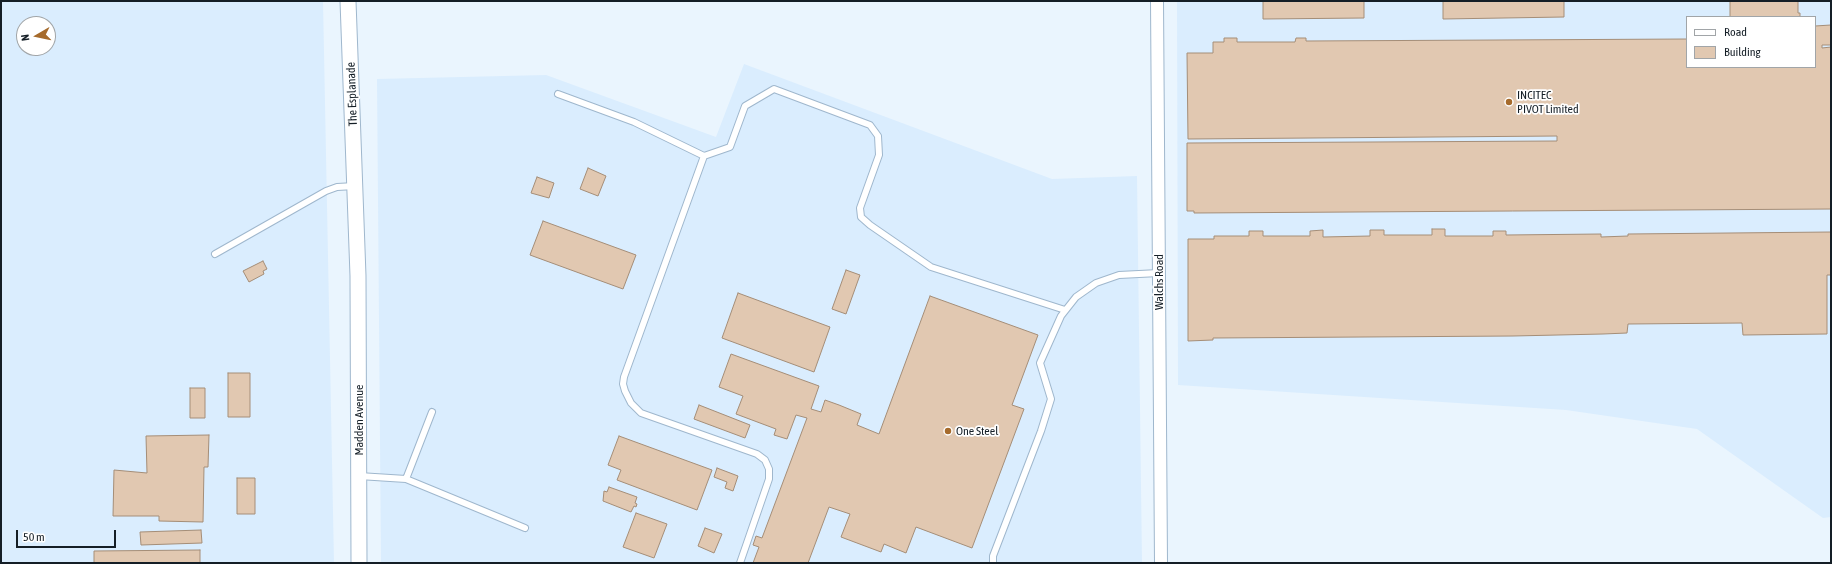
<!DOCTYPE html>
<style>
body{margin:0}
#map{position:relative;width:1832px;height:564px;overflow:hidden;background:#eaf5fe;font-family:"Asap Condensed",sans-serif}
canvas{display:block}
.frame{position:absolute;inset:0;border:2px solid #141e26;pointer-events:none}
.legend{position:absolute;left:1686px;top:16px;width:130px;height:52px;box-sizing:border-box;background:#fff;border:1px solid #a1a5a8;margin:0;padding:5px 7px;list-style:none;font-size:12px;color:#141e26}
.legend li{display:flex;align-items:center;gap:8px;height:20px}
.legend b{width:20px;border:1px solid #a1a5a8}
.north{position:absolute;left:16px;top:16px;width:40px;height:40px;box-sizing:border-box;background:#fff;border:1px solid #a1a5a8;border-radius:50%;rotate:261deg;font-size:11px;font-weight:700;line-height:16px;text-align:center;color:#141e26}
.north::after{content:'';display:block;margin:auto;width:14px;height:18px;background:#a66b2c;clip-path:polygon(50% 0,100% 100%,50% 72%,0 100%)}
.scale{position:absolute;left:16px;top:530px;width:100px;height:18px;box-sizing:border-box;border:2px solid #141e26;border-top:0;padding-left:5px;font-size:12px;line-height:14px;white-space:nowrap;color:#141e26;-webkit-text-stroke:3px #fff;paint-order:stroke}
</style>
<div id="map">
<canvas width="1832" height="564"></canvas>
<div class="frame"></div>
<ul class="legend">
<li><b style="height:5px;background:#fff"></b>Road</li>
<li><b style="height:11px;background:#e1c8b1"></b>Building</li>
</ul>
<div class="north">N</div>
<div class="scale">50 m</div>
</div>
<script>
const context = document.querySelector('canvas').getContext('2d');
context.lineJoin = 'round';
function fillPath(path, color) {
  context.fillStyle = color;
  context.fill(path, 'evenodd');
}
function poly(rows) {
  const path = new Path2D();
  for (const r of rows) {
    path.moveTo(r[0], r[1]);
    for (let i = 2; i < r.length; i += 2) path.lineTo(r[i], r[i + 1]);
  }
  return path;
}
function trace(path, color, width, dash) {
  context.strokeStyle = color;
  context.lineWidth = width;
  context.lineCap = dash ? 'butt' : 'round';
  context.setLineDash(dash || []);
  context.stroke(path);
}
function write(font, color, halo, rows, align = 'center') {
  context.font = font + ' "Asap Condensed",sans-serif';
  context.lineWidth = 3.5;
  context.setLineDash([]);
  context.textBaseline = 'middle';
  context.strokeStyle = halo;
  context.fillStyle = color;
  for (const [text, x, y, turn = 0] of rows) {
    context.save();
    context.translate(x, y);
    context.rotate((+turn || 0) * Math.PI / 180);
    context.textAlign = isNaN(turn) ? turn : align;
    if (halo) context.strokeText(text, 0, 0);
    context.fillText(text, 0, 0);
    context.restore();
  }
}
const built = poly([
 [1,1,323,1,334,563,1,563],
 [24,24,48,24,48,48,24,48],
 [1177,1,1831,1,1831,517,1823,518,1697,429,1566,410,1178,385],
 [1687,17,1815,17,1815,67,1687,67],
 [744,64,1052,179,1137,176,1142,563,381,563,377,79,546,75,716,137]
]);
const building = poly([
 [1263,1,1364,1,1364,18,1263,19,1263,1],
 [1443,1,1564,1,1564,17,1443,19,1443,1],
 [1730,1,1798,1,1798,13,1800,13,1800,17,1730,17,1730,1],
 [1831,25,1831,45,1822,45,1822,48,1831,47,1831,209,1194,213,1194,211,1187,211,1187,143,1557,141,1557,136,1188,139,1187,53,1213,53,1213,42,1224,42,1224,38,1237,38,1237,42,1295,42,1296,38,1306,38,1306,41,1687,39,1687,67,1815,67,1815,26,1831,25],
 [588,168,606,176,598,196,580,189,588,168],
 [537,177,554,183,549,198,531,193,537,177],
 [543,221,636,255,623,289,530,255,543,221],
 [1432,229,1445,229,1445,236,1493,236,1493,231,1506,231,1506,235,1601,234,1601,237,1628,236,1628,234,1831,232,1831,275,1827,275,1827,334,1743,335,1742,323,1628,324,1627,333,1603,334,1513,336,1213,338,1213,340,1188,341,1188,239,1214,239,1214,236,1249,236,1249,231,1263,231,1263,236,1310,236,1310,231,1323,230,1323,237,1370,236,1370,230,1384,230,1384,235,1432,235,1432,229],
 [263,261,267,269,263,271,264,274,249,282,243,271,263,261],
 [846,270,860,275,846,314,832,309,846,270],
 [738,293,830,327,814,372,722,338,738,293],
 [930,296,1038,335,1012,405,1024,409,972,548,916,527,906,553,884,544,881,552,841,537,850,514,829,507,808,563,753,563,759,547,753,545,756,536,762,538,807,418,796,415,787,439,774,435,776,429,736,414,743,396,719,387,731,354,819,386,811,409,821,412,825,400,839,405,861,414,857,425,879,434,930,296],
 [228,373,250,373,250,417,228,417,228,373],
 [190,388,205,388,205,418,190,418,190,388],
 [699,405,750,425,745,438,694,419,699,405],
 [209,435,208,467,204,467,203,522,159,521,159,516,113,516,114,470,147,473,146,436,209,435],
 [619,436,712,470,697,510,617,480,621,470,608,465,619,436],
 [717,468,738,476,733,491,725,488,727,482,714,477,717,468],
 [237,478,255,478,255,514,237,514,237,478],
 [609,487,637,497,635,503,637,504,636,507,634,506,631,512,603,501,604,491,607,492,609,487],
 [636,513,667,524,654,558,623,547,636,513],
 [705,528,722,534,714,553,698,546,705,528],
 [201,530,202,543,141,545,140,532,201,530],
 [200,550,200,563,94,563,94,551,200,550]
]);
const service = poly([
 [558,94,634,122,704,156,730,147,745,106,774,89,870,125,878,136,879,155,860,208,861,217,870,225,931,267,1065,310],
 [704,156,624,377,623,384,625,391,631,403,641,413,757,454,765,460,769,469,769,479,740,563],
 [215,254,326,191,337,187,355,186],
 [359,476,406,479,525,528],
 [406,479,432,412],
 [993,563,993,556,1041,431,1051,399,1040,363,1061,316,1076,297,1096,283,1119,275,1159,273]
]);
const minor = poly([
 [1157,1,1161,563]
]);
const tertiary = poly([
 [348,1,358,276,359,563]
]);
const markers = [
 [1509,102,4,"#a66b2c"],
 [948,431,4,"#a66b2c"]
];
const streetNames = [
 ["The Esplanade",352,94,-92],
 ["Walchs Road",1159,282,-90],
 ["Madden Avenue",359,420,-90]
];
const poiNames = [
 ["INCITEC",1517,95],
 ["PIVOT Limited",1517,109],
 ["One Steel",956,431]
];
fillPath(built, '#daedfe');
fillPath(building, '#e1c8b1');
trace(building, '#a58e78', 1);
trace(service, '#9fb7cd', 8);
trace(minor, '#9fb7cd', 14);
trace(tertiary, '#9fb7cd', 17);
trace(service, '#fff', 6);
trace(minor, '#fff', 12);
trace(tertiary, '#fff', 15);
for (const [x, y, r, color] of markers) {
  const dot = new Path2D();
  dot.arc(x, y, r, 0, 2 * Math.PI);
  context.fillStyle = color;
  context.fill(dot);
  trace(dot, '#fff', 1.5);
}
write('12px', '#141e26', '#fff', streetNames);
write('12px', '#141e26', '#fff', poiNames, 'left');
</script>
